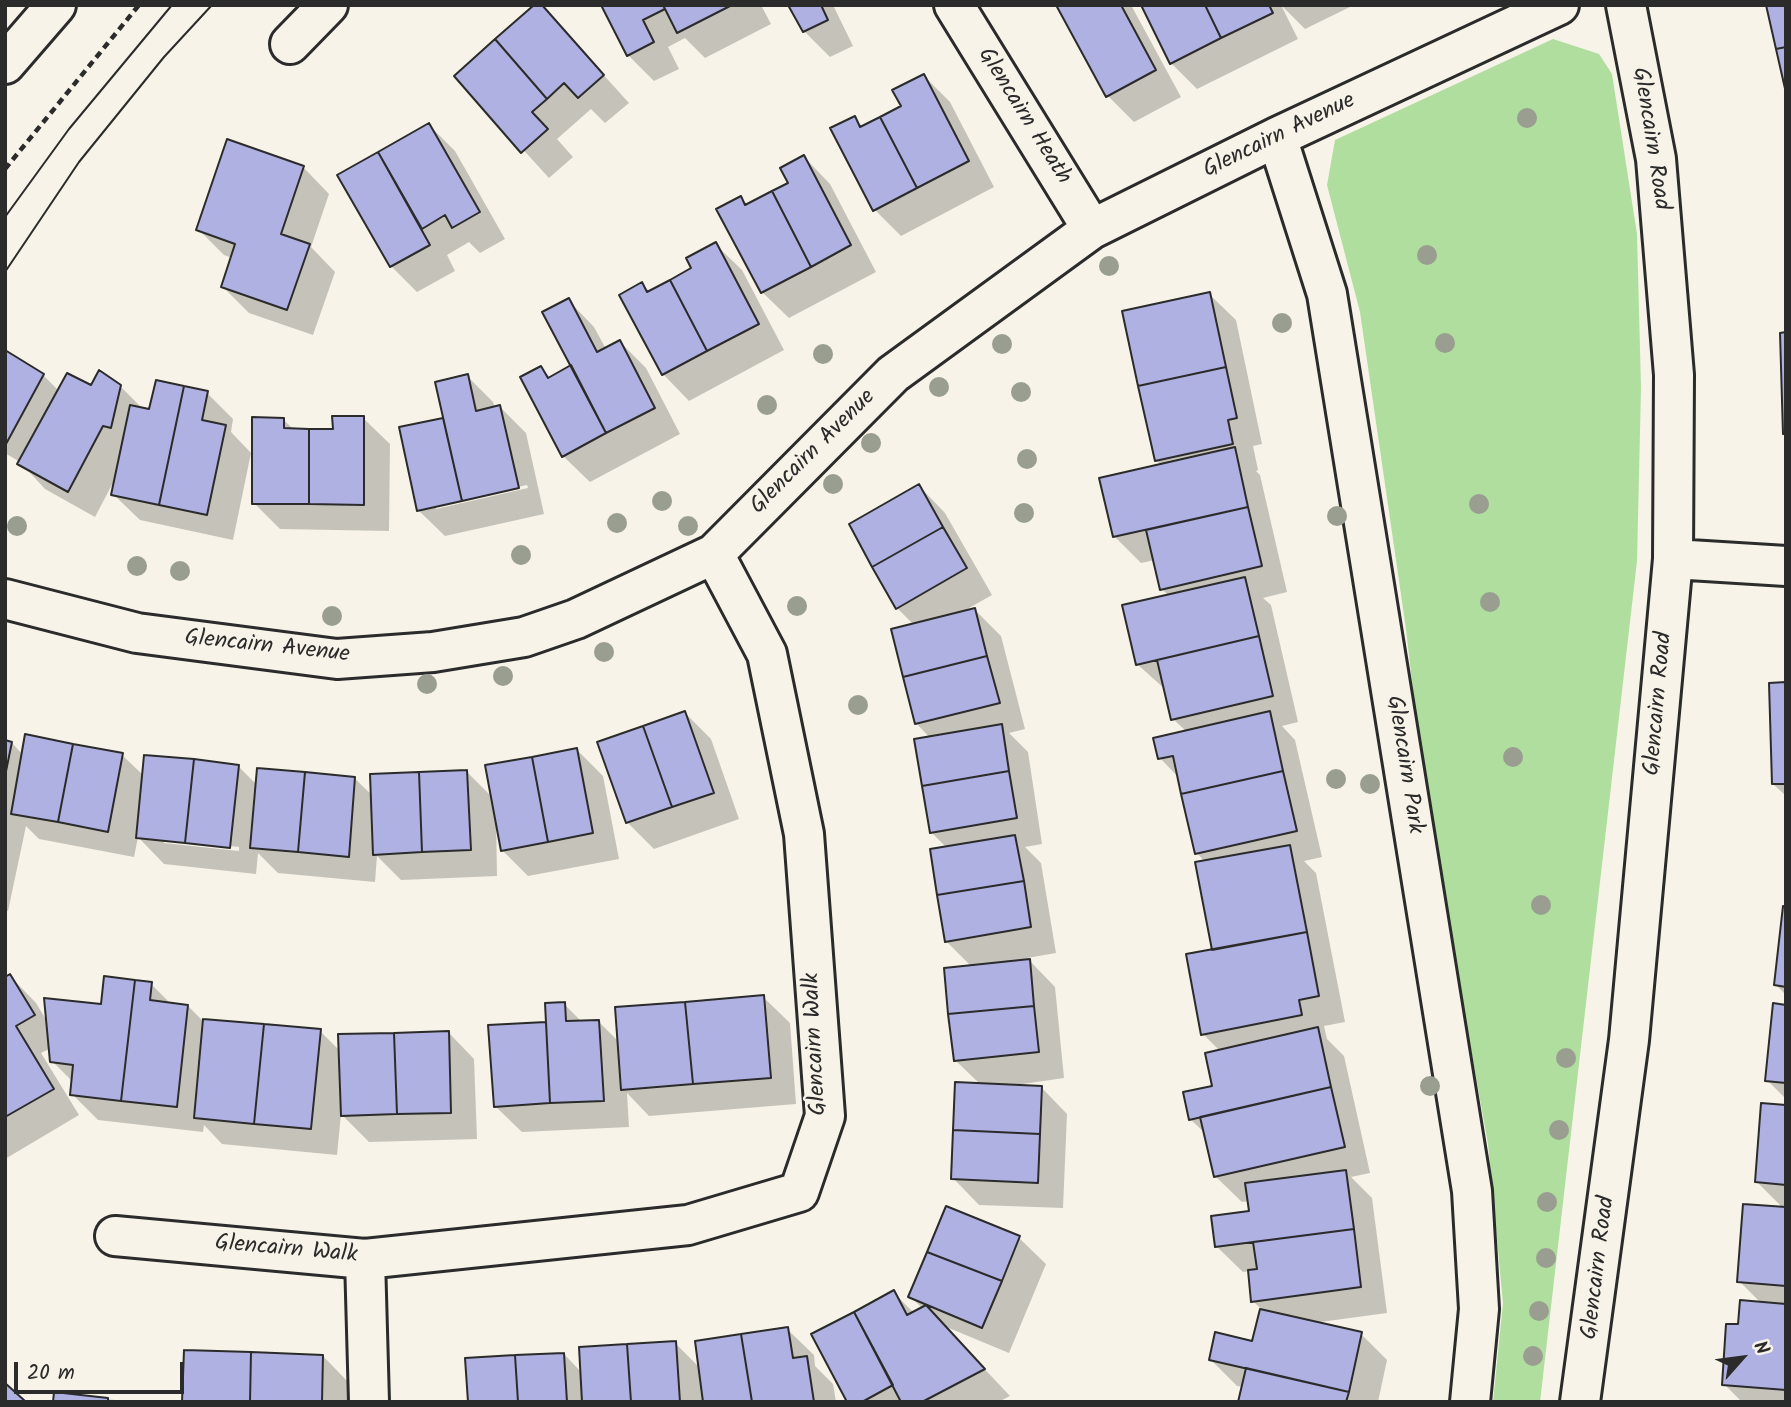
<!DOCTYPE html>
<style>
body{margin:0}
#map{position:relative;width:1791px;height:1407px;overflow:hidden;background:#f7f3e8;font-family:Kalam,sans-serif}
canvas{display:block}
.frame{position:absolute;inset:0;border:7px solid #2b2b2b;pointer-events:none}
.north{position:absolute;left:1707px;top:1323px;width:70px;height:70px;-webkit-text-stroke:5px #f7f3e8;paint-order:stroke;rotate:62deg;font-size:19px;font-weight:700;line-height:28px;text-align:center;color:#2b2b2b}
.north::after{content:'';display:block;margin:auto;width:24px;height:32px;background:#2b2b2b;clip-path:polygon(50% 0,100% 100%,50% 72%,0 100%)}
.scale{position:absolute;left:14px;top:1362px;width:170px;height:32px;box-sizing:border-box;border:4px solid #2b2b2b;border-top:0;padding-left:9px;font-size:21px;line-height:24px;white-space:nowrap;color:#2b2b2b;-webkit-text-stroke:5px #f7f3e8;paint-order:stroke}
</style>
<div id="map">
<canvas width="1791" height="1407"></canvas>
<div class="frame"></div>
<div class="north">N</div>
<div class="scale">20 m</div>
</div>
<script>
const context = document.querySelector('canvas').getContext('2d');
context.lineJoin = 'round';
function fillPath(path, color) {
  context.fillStyle = color;
  context.fill(path, 'evenodd');
}
function poly(rows) {
  const path = new Path2D();
  for (const r of rows) {
    path.moveTo(r[0], r[1]);
    for (let i = 2; i < r.length; i += 2) path.lineTo(r[i], r[i + 1]);
  }
  return path;
}
function trace(path, color, width, dash) {
  context.strokeStyle = color;
  context.lineWidth = width;
  context.lineCap = dash ? 'butt' : 'round';
  context.setLineDash(dash || []);
  context.stroke(path);
}
function write(font, color, halo, rows, align = 'center') {
  context.font = font + ' Kalam,sans-serif';
  context.lineWidth = 5;
  context.setLineDash([]);
  context.textBaseline = 'middle';
  context.strokeStyle = halo;
  context.fillStyle = color;
  for (const [text, x, y, turn = 0] of rows) {
    context.save();
    context.translate(x, y);
    context.rotate((+turn || 0) * Math.PI / 180);
    context.textAlign = isNaN(turn) ? turn : align;
    if (halo) context.strokeText(text, 0, 0);
    context.fillText(text, 0, 0);
    context.restore();
  }
}
const green = poly([
 [1553,39,1599,54,1612,74,1637,234,1641,388,1637,561,1540,1402,1493,1402,1503,1303,1488,1144,1424,787,1406,629,1360,312,1327,185,1335,140]
]);
const shadow = poly([
 [540,5,629,103,605,123,591,109,557,139,573,157,549,178,456,76],
 [603,5,761,5,771,24,705,58,685,38,668,47,679,69,654,81,628,55],
 [790,5,833,5,853,46,830,57,804,31],
 [1058,5,1131,5,1181,97,1134,122,1108,96],
 [1143,5,1281,5,1298,39,1197,89,1171,63],
 [1281,5,1354,5,1305,29],
 [924,76,950,102,994,187,901,236,875,210,854,118,863,127,903,107],
 [429,125,455,151,505,239,480,253,469,242,447,255,455,271,417,292,391,266,339,176],
 [804,157,830,184,876,272,789,318,762,292,741,198,748,205,790,184],
 [303,167,329,194,311,247,335,272,313,335,249,313,223,287,232,258,224,255,198,229],
 [715,244,742,270,784,350,689,401,663,374,621,295,642,284,650,292,694,269],
 [1209,294,1236,320,1262,444,1253,446,1258,470,1256,471,1260,475,1287,592,1263,598,1271,605,1298,722,1282,726,1295,740,1322,857,1304,861,1316,873,1345,1022,1324,1026,1327,1039,1344,1056,1370,1173,1351,1177,1372,1198,1387,1313,1313,1323,1361,1334,1387,1360,1378,1402,1240,1402,1244,1387,1237,1386,1211,1360,1253,1343,1261,1309,1253,1301,1250,1271,1243,1272,1216,1246,1251,1213,1249,1201,1242,1202,1215,1176,1206,1134,1190,1119,1214,1087,1220,1051,1203,1034,1214,951,1205,862,1197,853,1179,778,1160,758,1187,732,1173,719,1166,690,1137,664,1169,596,1162,589,1155,560,1141,563,1115,537,1162,466,1156,460],
 [568,300,594,327,606,349,620,342,646,368,680,434,590,482,563,456,541,368,551,378,573,366],
 [5,352,43,375,59,391,120,386,144,410,151,411,207,393,233,419,231,432,251,453,233,540,140,520,113,494,116,477,95,517,45,489,20,462,5,453],
 [467,376,493,402,495,408,500,407,526,433,544,514,445,536,418,510,401,429,445,419],
 [527,485,528,488,436,509,436,505],
 [363,418,390,444,389,531,280,529,254,503,283,419,294,430,335,431],
 [919,486,945,513,992,595,962,612,975,610,1001,636,1025,729,1009,733,1028,752,1042,844,1025,847,1041,863,1056,953,1027,958,1055,987,1064,1078,1009,1086,1041,1087,1067,1114,1063,1208,979,1205,953,1178,980,1084,955,1060,972,967,946,941,947,848,931,832,930,738,916,723,914,625,897,608],
 [1786,684,1786,796,1773,784],
 [685,713,711,739,739,819,654,849,627,822],
 [5,742,12,743,23,755,122,755,144,776,238,766,257,785,354,778,373,796,466,771,493,798,577,750,603,776,619,859,528,876,502,850,496,816,497,876,401,880,377,856,375,882,278,873,258,853,256,874,164,864,138,837,134,857,39,839,26,826,8,911,5,910],
 [164,839,239,847,239,851,164,843],
 [1786,908,1786,995,1776,985],
 [10,976,36,1003,48,1023,102,1006,151,984,172,1005,188,1006,205,1023,320,1031,340,1051,448,1032,474,1059,477,1139,369,1142,341,1114,337,1155,222,1144,204,1125,203,1132,98,1120,72,1094,73,1082,52,1061,51,1048,41,1053,79,1115,5,1159,5,979],
 [763,997,790,1023,796,1104,649,1116,627,1093,629,1127,522,1132,495,1106,547,1024,564,1004,582,1022,598,1021,619,1042],
 [1786,1006,1786,1099,1767,1080],
 [1786,1107,1786,1402,1742,1402,1724,1384,1762,1304,1739,1281,1784,1209,1756,1181],
 [947,1208,1019,1238,1046,1264,1009,1353,944,1326,1010,1396,998,1402,849,1402,894,1293,914,1313,923,1309,911,1297],
 [787,1329,814,1355,815,1366,833,1384,836,1402,469,1402,564,1354,582,1373,675,1343,700,1368],
 [323,1356,349,1383,348,1402,184,1402],
 [56,1394,135,1402,55,1402]
]);
const building = poly([
 [534,5,542,5,604,75,578,98,564,83,547,99,495,39,534,5],
 [601,5,663,5,665,9,643,20,654,42,627,56,601,5],
 [663,5,732,5,677,33,663,5],
 [788,5,821,5,828,20,803,32,788,5],
 [1056,5,1121,5,1156,70,1106,97,1056,5],
 [1141,5,1205,5,1221,38,1170,64,1141,5],
 [1205,5,1269,5,1273,13,1221,38,1205,5],
 [1766,5,1786,5,1786,47,1776,49,1766,5],
 [495,39,547,99,532,112,548,129,521,153,454,76,495,39],
 [1786,47,1786,93,1776,49,1786,47],
 [924,74,969,161,917,188,880,117,901,106,892,90,924,74],
 [855,116,860,127,880,117,917,188,873,211,830,128,855,116],
 [429,123,480,212,452,228,445,215,422,229,378,152,429,123],
 [227,139,304,166,281,234,310,244,287,310,221,287,235,244,196,230,227,139],
 [378,152,430,245,390,267,337,175,378,152],
 [804,155,851,245,811,267,772,191,788,183,780,168,804,155],
 [772,191,811,267,761,293,716,209,741,196,745,205,772,191],
 [716,242,759,324,707,351,670,280,691,268,686,258,716,242],
 [670,280,707,351,662,375,619,295,642,282,647,292,670,280],
 [1210,292,1226,367,1138,386,1122,311,1210,292],
 [569,298,597,352,620,340,655,408,606,433,542,312,569,298],
 [1786,332,1786,434,1783,434,1780,333,1786,332],
 [5,350,44,374,6,444,5,443,5,350],
 [571,365,606,433,562,457,520,377,541,366,548,378,571,365],
 [1226,367,1237,418,1228,420,1233,444,1155,461,1138,386,1226,367],
 [99,370,121,385,111,428,103,426,68,492,17,464,67,373,91,385,99,370],
 [468,374,476,411,500,405,519,488,462,501,435,382,468,374],
 [156,380,184,386,159,505,111,495,130,405,149,409,156,380],
 [184,386,208,391,202,420,226,425,207,515,159,505,184,386],
 [332,416,364,416,364,505,309,504,309,429,333,429,332,416],
 [252,417,284,418,284,428,309,429,309,504,252,504,252,417],
 [443,418,462,501,417,511,399,427,443,418],
 [1235,447,1248,507,1113,537,1099,478,1235,447],
 [919,484,943,527,872,567,849,524,919,484],
 [1248,507,1262,566,1160,590,1146,530,1248,507],
 [943,527,967,568,896,609,872,567,943,527],
 [1245,577,1259,636,1136,665,1122,605,1245,577],
 [975,608,987,656,903,677,891,629,975,608],
 [1259,636,1273,696,1171,720,1157,660,1259,636],
 [987,656,1000,703,915,724,903,677,987,656],
 [1786,682,1786,784,1772,784,1769,683,1786,682],
 [685,711,714,793,672,807,643,726,685,711],
 [1270,711,1283,771,1181,794,1173,756,1158,759,1153,738,1270,711],
 [1002,724,1009,771,922,786,914,739,1002,724],
 [643,726,672,807,626,823,597,742,643,726],
 [25,734,73,744,58,822,11,814,25,734],
 [5,740,12,742,5,776,5,740],
 [73,744,123,753,108,832,58,822,73,744],
 [577,748,593,833,548,842,532,757,577,748],
 [144,755,194,759,185,843,136,838,144,755],
 [532,757,548,842,501,851,485,765,532,757],
 [194,759,239,765,230,848,185,843,194,759],
 [257,768,305,772,298,852,250,848,257,768],
 [467,770,471,850,422,852,419,772,467,770],
 [1009,771,1017,818,930,833,922,786,1009,771],
 [1283,771,1297,831,1195,854,1181,794,1283,771],
 [305,772,355,777,349,857,298,852,305,772],
 [419,772,422,852,373,855,370,774,419,772],
 [1015,835,1024,881,937,895,930,849,1015,835],
 [1290,845,1307,932,1212,950,1195,862,1290,845],
 [1024,881,1031,927,945,942,937,895,1024,881],
 [1783,906,1786,907,1786,987,1774,985,1783,906],
 [1307,932,1319,996,1299,1000,1302,1015,1201,1035,1186,954,1307,932],
 [1030,959,1034,1006,948,1014,944,968,1030,959],
 [10,974,35,1015,16,1026,54,1089,5,1117,5,977,10,974],
 [104,976,135,980,121,1101,70,1095,73,1065,50,1062,44,998,101,1004,104,976],
 [135,980,152,982,150,1000,188,1005,177,1107,121,1101,135,980],
 [764,995,771,1078,693,1084,685,1002,764,995],
 [565,1002,566,1021,599,1020,604,1101,550,1103,545,1003,565,1002],
 [685,1002,693,1084,621,1090,615,1007,685,1002],
 [1773,1003,1786,1005,1786,1083,1765,1081,1773,1003],
 [1034,1006,1039,1052,954,1061,948,1014,1034,1006],
 [203,1019,264,1024,254,1124,194,1118,203,1019],
 [546,1022,550,1103,494,1107,488,1025,546,1022],
 [264,1024,321,1029,311,1129,254,1124,264,1024],
 [1318,1027,1331,1087,1189,1120,1183,1092,1212,1086,1205,1053,1318,1027],
 [449,1031,451,1113,397,1114,394,1033,449,1031],
 [394,1033,397,1114,341,1116,338,1034,394,1033],
 [955,1082,1042,1086,1040,1134,953,1130,955,1082],
 [1331,1087,1345,1147,1214,1177,1200,1117,1331,1087],
 [1761,1103,1786,1105,1786,1185,1755,1182,1761,1103],
 [953,1130,1040,1134,1038,1183,951,1179,953,1130],
 [1346,1170,1354,1229,1215,1247,1211,1216,1249,1211,1245,1183,1346,1170],
 [1743,1204,1786,1207,1786,1286,1737,1282,1743,1204],
 [946,1206,1020,1236,1002,1281,927,1252,946,1206],
 [1354,1229,1361,1287,1251,1302,1248,1270,1257,1269,1253,1242,1354,1229],
 [927,1252,1002,1281,982,1328,908,1297,927,1252],
 [894,1290,907,1315,926,1305,985,1369,922,1402,901,1402,854,1312,894,1290],
 [1740,1300,1786,1304,1786,1390,1722,1385,1726,1324,1738,1324,1740,1300],
 [1260,1309,1362,1332,1349,1392,1209,1360,1215,1332,1252,1341,1260,1309],
 [854,1312,893,1385,862,1402,847,1402,811,1334,854,1312],
 [788,1327,793,1358,807,1356,814,1402,752,1402,741,1334,788,1327],
 [741,1334,752,1402,703,1402,695,1341,741,1334],
 [676,1341,680,1402,631,1402,627,1344,676,1341],
 [627,1344,631,1402,582,1402,579,1347,627,1344],
 [184,1350,251,1352,250,1402,182,1402,184,1350],
 [251,1352,323,1355,322,1402,250,1402,251,1352],
 [564,1353,567,1402,518,1402,515,1355,564,1353],
 [515,1355,518,1402,468,1402,465,1358,515,1355],
 [1246,1368,1349,1392,1346,1402,1238,1402,1246,1368],
 [5,1383,25,1401,24,1402,5,1402,5,1383],
 [54,1392,108,1398,108,1402,53,1402,54,1392]
]);
const path = poly([
 [5,169,139,5]
]);
const minor = poly([
 [954,5,1092,229],
 [290,44,328,5],
 [1277,137,1327,294,1472,1191,1479,1309,1470,1402],
 [1673,559,1786,566],
 [5,599,137,633,337,659,433,652,524,637,576,619,714,554,893,374,1092,229,1277,137,1559,5],
 [115,1236,365,1259,688,1225,799,1192,825,1116,804,834,767,654,714,554],
 [365,1259,369,1402],
 [1580,1402,1629,1040,1673,559,1674,375,1656,159,1626,5]
]);
const tertiary = poly([
 [5,64,56,5]
]);
const tram = poly([
 [5,217,69,129,172,5],
 [5,272,79,162,164,57,212,5]
]);
const trees = [
 [1527,118],
 [1427,255],
 [1109,266],
 [1282,323],
 [1445,343],
 [1002,344],
 [823,354],
 [939,387],
 [1021,392],
 [767,405],
 [871,443],
 [1027,459],
 [833,484],
 [662,501],
 [1479,504],
 [1024,513],
 [1337,516],
 [617,523],
 [17,526],
 [688,526],
 [521,555],
 [137,566],
 [180,571],
 [1490,602],
 [797,606],
 [332,616],
 [604,652],
 [503,676],
 [427,684],
 [858,705],
 [1513,757],
 [1336,779],
 [1370,784],
 [1541,905],
 [1566,1058],
 [1430,1086],
 [1559,1130],
 [1547,1202],
 [1546,1258],
 [1539,1311],
 [1533,1356]
];
const streetNames = [
 ["Glencairn Heath",1023,117,58],
 ["Glencairn Avenue",1280,137,-26],
 ["Glencairn Road",1649,139,81],
 ["Glencairn Avenue",814,453,-45],
 ["Glencairn Avenue",267,648,6],
 ["Glencairn Road",1660,704,-85],
 ["Glencairn Park",1403,765,81],
 ["Glencairn Walk",817,1044,-93],
 ["Glencairn Walk",286,1251,5],
 ["Glencairn Road",1600,1268,-83]
];
fillPath(green, '#afde9e');
fillPath(shadow, '#0003');
fillPath(building, '#afb1e2');
trace(building, '#2b2b2b', 2);
trace(minor, '#2b2b2b', 44);
trace(tertiary, '#2b2b2b', 44);
trace(path, '#2b2b2b', 4.5, [7, 5]);
trace(minor, '#f7f3e8', 38);
trace(tertiary, '#f7f3e8', 38);
trace(tram, '#2b2b2b', 2);
context.fillStyle = '#999e90';
for (const [x, y] of trees) {
  context.beginPath();
  context.arc(x, y, 10, 0, 2 * Math.PI);
  context.fill();
}
write('23px', '#2b2b2b', '#f7f3e8', streetNames);
</script>
